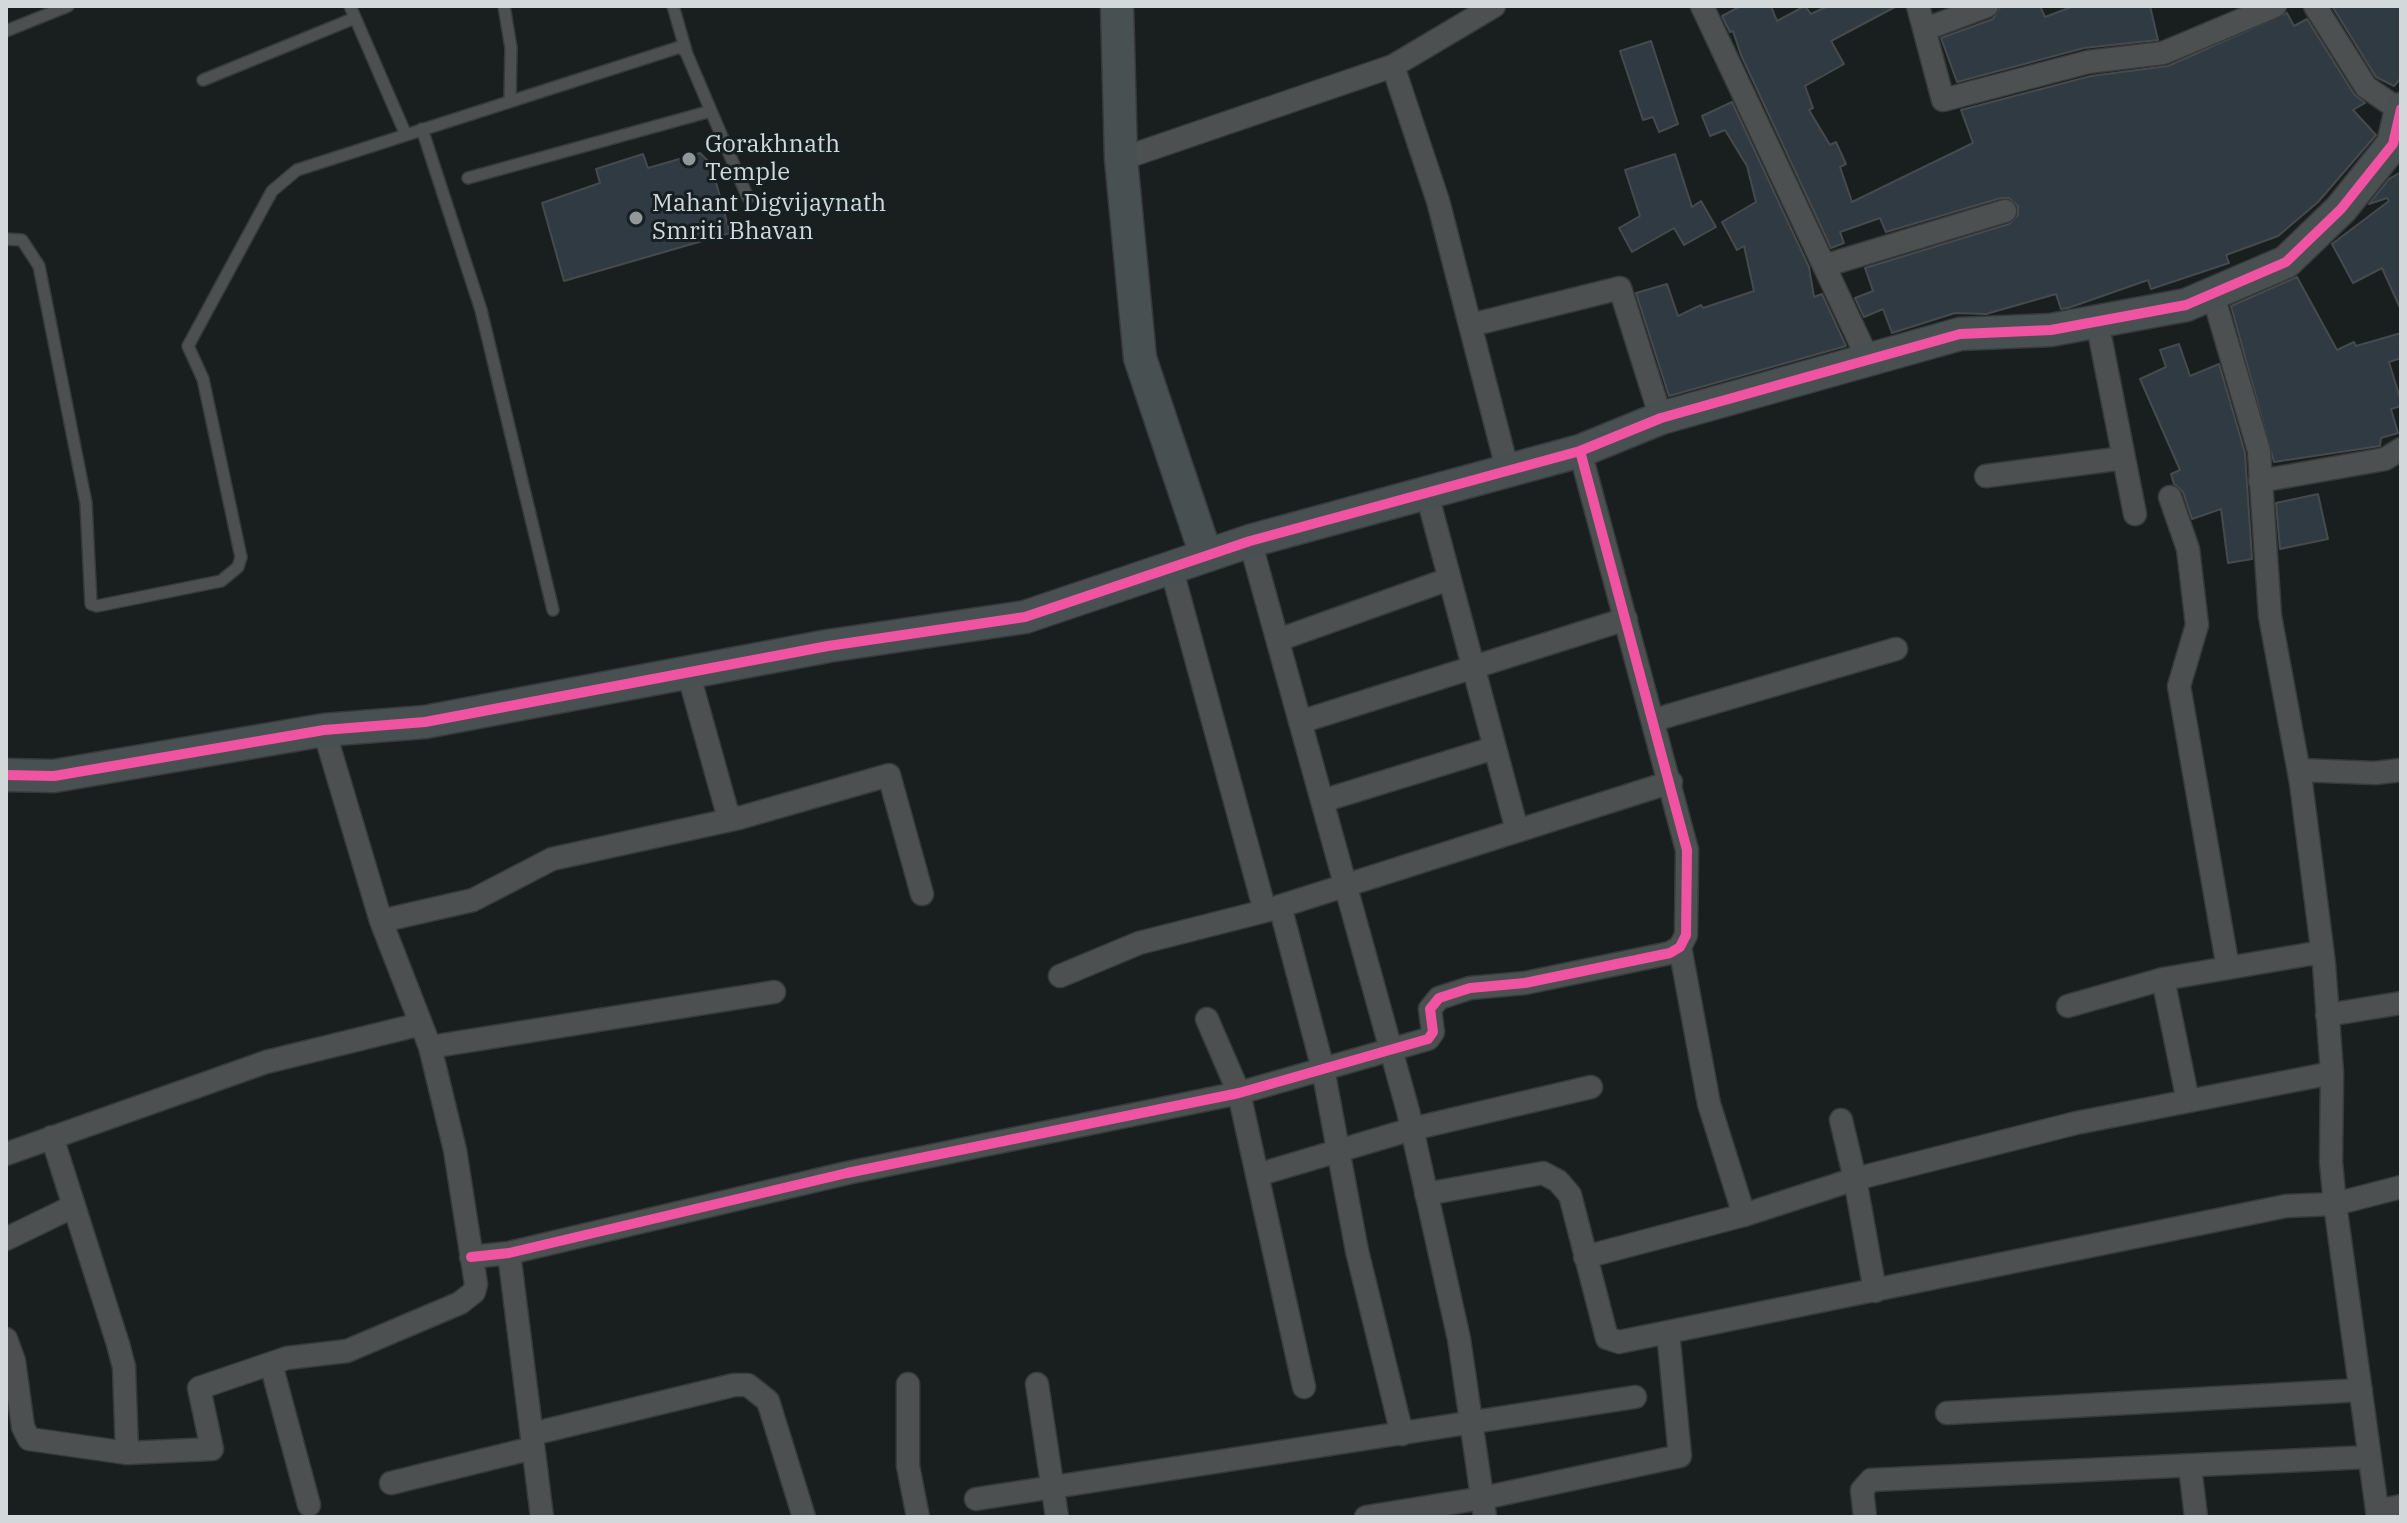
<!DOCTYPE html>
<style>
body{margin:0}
#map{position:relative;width:2407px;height:1523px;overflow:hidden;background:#191e1f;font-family:"IBM Plex Serif",serif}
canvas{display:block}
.frame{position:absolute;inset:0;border:8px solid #d3d9db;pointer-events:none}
</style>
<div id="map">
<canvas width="2407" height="1523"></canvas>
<div class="frame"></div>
</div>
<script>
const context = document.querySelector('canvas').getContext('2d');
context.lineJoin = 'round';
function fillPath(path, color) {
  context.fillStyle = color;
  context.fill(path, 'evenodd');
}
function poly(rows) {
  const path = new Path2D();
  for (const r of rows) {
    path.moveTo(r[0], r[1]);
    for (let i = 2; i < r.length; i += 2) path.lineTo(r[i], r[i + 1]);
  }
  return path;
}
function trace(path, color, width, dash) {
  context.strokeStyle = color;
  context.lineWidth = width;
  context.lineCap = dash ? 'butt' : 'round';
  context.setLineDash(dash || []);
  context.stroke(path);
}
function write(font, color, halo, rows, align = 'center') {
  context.font = font + ' "IBM Plex Serif",serif';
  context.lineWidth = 6;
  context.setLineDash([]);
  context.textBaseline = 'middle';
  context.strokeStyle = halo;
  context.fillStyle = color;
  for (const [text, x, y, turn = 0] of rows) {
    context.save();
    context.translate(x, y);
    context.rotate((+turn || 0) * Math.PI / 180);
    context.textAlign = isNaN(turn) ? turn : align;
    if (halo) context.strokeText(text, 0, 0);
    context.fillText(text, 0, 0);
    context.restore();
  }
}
const building = poly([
 [1741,6,1771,6,1777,21,1805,6,1811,14,1828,6,1897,6,1831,41,1844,64,1805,86,1813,108,1809,110,1830,145,1836,142,1846,164,1840,167,1852,202,1973,143,1961,110,2091,76,2168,66,2287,13,2294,26,2307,19,2354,94,2365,103,2353,110,2376,135,2318,202,2278,236,2226,255,2229,263,2151,289,2148,280,2068,308,2061,309,2056,294,1986,314,1955,313,1892,333,1883,309,1864,317,1855,298,1873,291,1865,268,2009,224,2018,215,2018,206,2009,198,2001,198,1886,232,1880,218,1840,232,1844,243,1831,248,1741,55,1733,31,1730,32,1722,16,1741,6],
 [2001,6,2040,6,2045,17,2074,6,2150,6,2158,40,2084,48,1957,82,1941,38,1993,19,2001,6],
 [2332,6,2401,6,2401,78,2394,86,2376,77,2332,6],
 [1651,41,1678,124,1659,132,1653,117,1643,120,1620,51,1651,41],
 [1732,102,1809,267,1814,297,1822,294,1846,346,1669,396,1636,293,1667,284,1678,316,1701,305,1703,308,1754,291,1744,246,1737,250,1722,222,1756,202,1747,166,1725,130,1710,136,1702,116,1732,102],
 [700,153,711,164,730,233,564,281,542,203,600,183,596,169,643,154,648,168,700,153],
 [1675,154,1692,207,1701,201,1716,227,1684,245,1674,228,1632,252,1619,228,1640,216,1625,170,1675,154],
 [2401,172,2401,310,2382,268,2353,283,2332,244,2389,201,2387,198,2369,204,2389,179,2401,172],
 [2297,277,2337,350,2354,342,2356,346,2401,333,2401,358,2389,362,2401,401,2401,406,2391,409,2398,433,2381,438,2380,446,2274,462,2231,306,2297,277],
 [2179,344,2190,376,2219,364,2245,453,2252,559,2228,563,2221,509,2192,519,2183,492,2174,484,2171,474,2180,470,2140,379,2166,367,2160,350,2179,344],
 [2318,494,2328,539,2280,549,2276,503,2318,494]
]);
const lane = poly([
 [350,6,406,135],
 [504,6,511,48,510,101],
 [673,6,686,51],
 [6,31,68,6],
 [203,80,355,18],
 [422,129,481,310,553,610],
 [468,178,711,111],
 [6,239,22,240,39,266,86,503,91,604,97,606,221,581,238,567,241,557,203,379,188,346,272,191,297,170,680,47,686,52,748,198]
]);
const street = poly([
 [1702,6,1868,359],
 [1918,6,1943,100,2088,62,2163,53,2275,6],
 [2315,6,2366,87,2401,111],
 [1926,29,1987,6],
 [1393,66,1438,201,1508,472],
 [1121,159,1393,66,1494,6],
 [1827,265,2005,211],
 [2213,295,2259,451,2270,616,2301,783,2324,964,2332,1073,2331,1162,2335,1204,2378,1517],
 [2097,321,2135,514],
 [1471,325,1620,288,1661,418],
 [1986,476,2124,458],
 [2260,481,2385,459,2401,449],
 [1427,494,1517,830],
 [2170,497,2188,549,2197,625,2179,686,2228,968],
 [1250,541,1408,1111,1459,1339,1485,1517],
 [1171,567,1265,911],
 [1278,640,1449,579],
 [688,672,728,815,739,818,889,775,922,894],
 [1654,720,1896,649],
 [1300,722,1626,619],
 [2299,770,2375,773,2401,770],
 [1322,801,1494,748],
 [1280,906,1323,1069,1357,1251,1402,1434],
 [381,921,473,900,552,859,739,818],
 [1680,947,1709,1104,1744,1215],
 [1060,976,1139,943,1265,911,1671,782],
 [2163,979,2188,1101],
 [2068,1006,2163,979,2322,952],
 [2327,1015,2401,1003],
 [1207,1019,1239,1093,1304,1387],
 [430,1047,774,992],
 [52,1137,118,1344,124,1367,127,1453],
 [6,1154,266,1062,421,1024],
 [1257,1175,1412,1129,1591,1087],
 [1426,1194,1543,1173,1558,1181,1570,1195,1607,1338,1619,1342,2286,1206,2335,1204,2401,1187],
 [6,1239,74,1206],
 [509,1253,542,1517],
 [471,1257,509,1253,847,1173,1239,1093,1428,1039,1433,1032,1430,1009,1439,998,1470,988,1525,983,1670,953,1680,947,1686,935,1687,850,1580,451],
 [1585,1257,1744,1215,1855,1179,1841,1120],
 [1875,1291,1855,1179,2076,1123,2332,1073],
 [6,1339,14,1361,23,1427,29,1439,127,1453,212,1449,199,1388,287,1358,347,1351,460,1303,474,1292,476,1284,455,1150,430,1047,381,921,324,730],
 [271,1364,309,1505],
 [908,1384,908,1466,918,1517],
 [1037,1384,1057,1517],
 [1947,1413,2361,1390],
 [532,1434,734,1385,748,1385,768,1401,804,1517],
 [2190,1467,2196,1517],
 [391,1483,533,1448],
 [976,1499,1635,1397],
 [2377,1511,2401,1506],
 [1366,1517,1483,1498,1680,1456,1668,1332],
 [1865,1517,1862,1490,1871,1480,2369,1457]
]);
const secondary = poly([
 [1117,6,1121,159,1140,358,1206,555],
 [6,775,54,776,324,730,425,722,828,646,1025,617,1250,541,1580,451,1661,418,1960,334,2051,330,2186,305,2286,262,2341,209,2393,144,2401,109]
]);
const cycleway = poly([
 [6,775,54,776,324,730,425,722,828,646,1025,617,1250,541,1580,451,1661,418,1960,334,2051,330,2186,305,2286,262,2341,209,2393,144,2401,109],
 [471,1257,509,1253,847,1173,1239,1093,1428,1039,1433,1032,1430,1009,1439,998,1470,988,1525,983,1670,953,1680,947,1686,935,1687,850,1580,451]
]);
const markers = [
 [689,159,8,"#929899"],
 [636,218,8,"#929899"]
];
const poiNames = [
 ["Gorakhnath",705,145],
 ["Temple",705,173],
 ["Mahant Digvijaynath",652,204],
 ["Smriti Bhavan",652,232]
];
fillPath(building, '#303a42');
trace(building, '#474a4c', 2);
trace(lane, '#363a3a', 14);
trace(street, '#363a3a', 25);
trace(secondary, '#363a3a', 35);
trace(lane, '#4d5051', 11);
trace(street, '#4d5051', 22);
trace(secondary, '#485051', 32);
trace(cycleway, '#f153a3', 10);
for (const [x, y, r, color] of markers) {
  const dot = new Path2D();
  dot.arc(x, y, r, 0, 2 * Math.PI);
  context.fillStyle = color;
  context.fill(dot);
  trace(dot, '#161f22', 3);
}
write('24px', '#d3d9db', '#161f22', poiNames, 'left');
</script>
